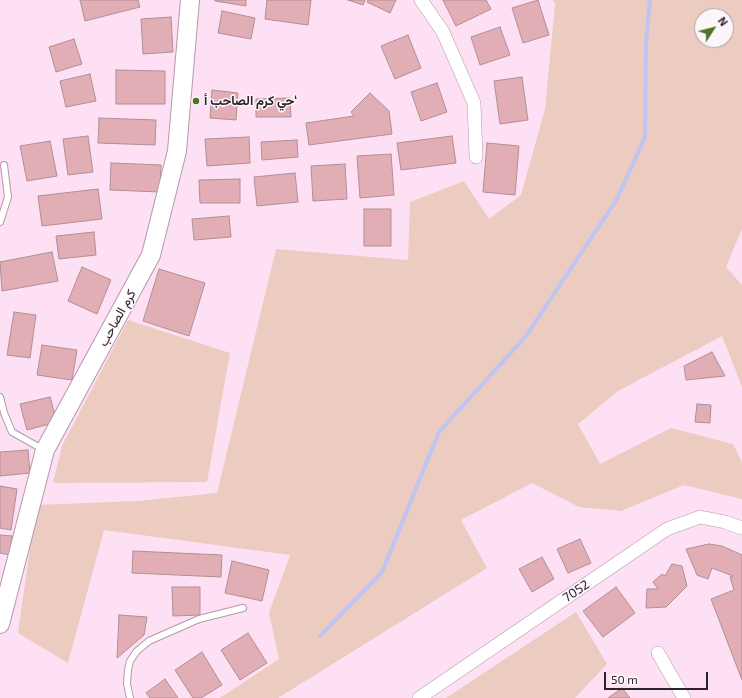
<!DOCTYPE html>
<meta charset="utf-8">
<style>
body{margin:0}
#map{position:relative;width:742px;height:698px;overflow:hidden;background:#fee0f4;font-family:"Exo 2",sans-serif}
canvas{display:block}
.north{position:absolute;left:694px;top:8px;width:40px;height:40px;box-sizing:border-box;background:#fcf5f9;border:1px solid #a9a1a6;border-radius:50%;rotate:54deg;font-size:11px;font-weight:700;line-height:16px;text-align:center;color:#2d222a}
.north::after{content:'';display:block;margin:auto;width:14px;height:18px;background:#507128;clip-path:polygon(50% 0,100% 100%,50% 72%,0 100%)}
.scale{position:absolute;left:604px;top:672px;width:104px;height:18px;box-sizing:border-box;border:2px solid #2d222a;border-top:0;padding-left:5px;font-size:12px;line-height:14px;white-space:nowrap;color:#2d222a;-webkit-text-stroke:3px #fcf5f9;paint-order:stroke}
</style>
<div id="map">
<canvas width="742" height="698"></canvas>
<div class="north">N</div>
<div class="scale">50 m</div>
</div>
<script>
const context = document.querySelector('canvas').getContext('2d');
context.lineJoin = 'round';
function fillPath(path, color) {
  context.fillStyle = color;
  context.fill(path, 'evenodd');
}
function poly(rows) {
  const path = new Path2D();
  for (const r of rows) {
    path.moveTo(r[0], r[1]);
    for (let i = 2; i < r.length; i += 2) path.lineTo(r[i], r[i + 1]);
  }
  return path;
}
function trace(path, color, width, dash) {
  context.strokeStyle = color;
  context.lineWidth = width;
  context.lineCap = dash ? 'butt' : 'round';
  context.setLineDash(dash || []);
  context.stroke(path);
}
function write(font, color, halo, rows, align = 'center') {
  context.font = font + ' "Exo 2",Vazirmatn,sans-serif';
  context.lineWidth = 3;
  context.setLineDash([]);
  context.textBaseline = 'middle';
  context.strokeStyle = halo;
  context.fillStyle = color;
  for (const [text, x, y, turn = 0] of rows) {
    context.save();
    context.translate(x, y);
    context.rotate((+turn || 0) * Math.PI / 180);
    context.textAlign = isNaN(turn) ? turn : align;
    if (halo) context.strokeText(text, 0, 0);
    context.fillText(text, 0, 0);
    context.restore();
  }
}
const green = poly([
 [553,0,742,0,742,229,726,267,742,285,742,387,722,336,618,391,578,424,600,464,671,428,733,444,742,462,742,499,684,485,621,511,579,507,532,483,461,520,487,568,278,698,220,698,279,659,269,613,290,555,104,530,68,663,18,633,36,505,138,501,217,493,276,249,408,260,410,202,464,181,489,219,521,195,545,109,555,4],
 [702,16,726,16,726,40,702,40],
 [128,320,230,353,207,482,53,483,62,446],
 [576,612,607,664,575,698,446,698]
]);
const stream = poly([
 [320,636,382,572,439,432,526,336,617,199,645,137,646,42,650,0]
]);
const building = poly([
 [80,0,138,0,140,7,85,21,80,0],
 [215,0,246,0,246,6,215,1,215,0],
 [267,0,311,0,308,25,265,19,267,0],
 [348,0,365,0,363,5,348,0],
 [368,0,396,0,390,13,367,2,368,0],
 [443,0,486,0,491,9,456,26,443,0],
 [538,0,549,35,523,43,512,8,538,0],
 [222,11,255,18,251,39,218,33,222,11],
 [171,17,173,52,143,54,141,19,171,17],
 [500,27,510,55,480,65,471,37,500,27],
 [408,35,421,68,395,79,381,46,408,35],
 [74,39,82,64,56,72,49,47,74,39],
 [116,70,165,71,165,104,116,104,116,70],
 [90,74,96,101,66,107,60,81,90,74],
 [522,77,528,120,500,124,494,81,522,77],
 [437,83,447,112,421,121,411,92,437,83],
 [212,90,238,93,236,120,210,118,212,90],
 [370,93,389,111,392,134,309,145,306,123,354,116,351,112,370,93],
 [290,98,291,117,256,117,256,99,290,98],
 [99,118,156,120,155,145,98,143,99,118],
 [88,136,93,172,68,175,63,139,88,136],
 [452,136,456,163,401,170,397,143,452,136],
 [249,137,250,163,207,166,205,139,249,137],
 [297,140,298,157,262,160,261,142,297,140],
 [50,141,57,176,27,181,20,146,50,141],
 [487,143,519,146,515,195,483,192,487,143],
 [391,154,394,195,360,198,357,156,391,154],
 [111,163,161,165,160,192,110,190,111,163],
 [345,164,347,199,313,201,311,166,345,164],
 [295,173,298,202,257,206,254,177,295,173],
 [240,179,240,203,200,203,199,180,240,179],
 [98,189,102,219,42,226,38,196,98,189],
 [364,209,391,209,391,246,364,246,364,209],
 [229,216,231,237,194,240,192,219,229,216],
 [94,232,96,255,59,259,56,236,94,232],
 [52,252,58,281,2,291,0,262,52,252],
 [82,267,111,280,97,314,68,301,82,267],
 [159,269,205,283,189,336,143,321,159,269],
 [14,312,36,315,30,358,7,355,14,312],
 [42,345,77,350,72,380,37,375,42,345],
 [712,352,725,376,686,380,684,366,712,352],
 [50,397,57,422,27,430,20,404,50,397],
 [697,404,711,405,710,423,695,422,697,404],
 [28,450,30,473,0,476,0,452,28,450],
 [0,486,17,489,11,530,0,528,0,486],
 [0,535,12,536,10,555,0,553,0,535],
 [580,539,591,563,568,573,557,549,580,539],
 [709,544,722,546,742,555,742,680,711,599,734,590,730,577,733,576,712,568,708,579,697,575,686,549,709,544],
 [133,551,222,555,221,577,132,573,133,551],
 [542,557,554,579,532,592,519,569,542,557],
 [232,561,269,570,262,601,225,593,232,561],
 [672,564,682,566,687,586,666,607,646,608,647,589,658,589,653,582,662,574,665,576,672,564],
 [172,587,200,587,200,615,173,616,172,587],
 [616,587,635,613,603,637,583,611,616,587],
 [119,615,147,617,144,635,117,658,119,615],
 [248,633,267,663,240,680,221,650,248,633],
 [202,652,222,685,201,698,193,698,175,670,202,652],
 [165,679,178,698,150,698,146,693,165,679],
 [622,688,630,698,608,698,622,688]
]);
const lane = poly([
 [0,222,8,197,4,165],
 [0,397,4,413,12,432,44,450],
 [130,698,127,684,128,670,130,661,137,651,149,641,199,619,243,608]
]);
const street = poly([
 [421,0,443,32,474,103,476,157],
 [658,653,684,698],
 [419,698,667,529,700,517,725,522,742,528]
]);
const secondary = poly([
 [0,624,45,450,151,255,177,151,190,0]
]);
const markers = [
 [196,101,4,"#507128"]
];
const poiNames = [
 ["حي كرم الصاحب أ‘",204,101]
];
const streetNames = [
 ["كرم الصاحب",117,318,-61],
 ["7052",576,591,-34]
];
fillPath(green, '#eccbc0');
trace(stream, '#bec5f1', 4);
fillPath(building, '#e2aeb6');
trace(building, '#b18e93', 1);
trace(lane, '#b498aa', 8);
trace(street, '#b498aa', 14);
trace(secondary, '#b498aa', 20);
trace(lane, '#fff', 6);
trace(street, '#fff', 13);
trace(secondary, '#fff', 18);
for (const [x, y, r, color] of markers) {
  const dot = new Path2D();
  dot.arc(x, y, r, 0, 2 * Math.PI);
  context.fillStyle = color;
  context.fill(dot);
  trace(dot, '#fcf5f9', 1.5);
}
write('bold 13px', '#2d222a', '#fcf5f9', poiNames, 'left');
write('13px', '#2d222a', '#fcf5f9', streetNames);
</script>
